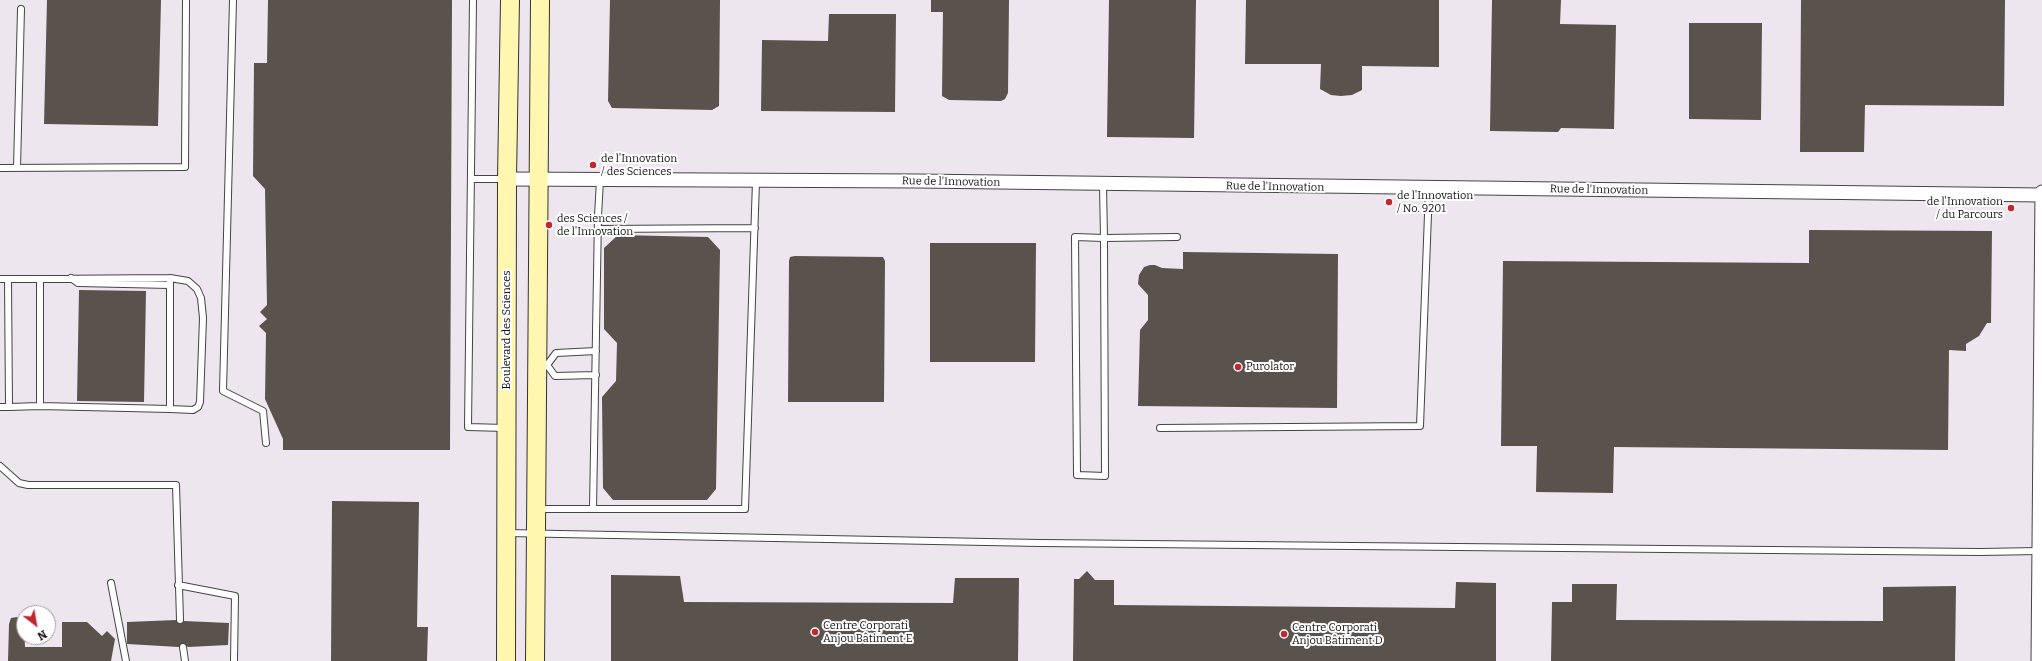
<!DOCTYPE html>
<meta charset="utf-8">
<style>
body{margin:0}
#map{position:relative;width:2042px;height:661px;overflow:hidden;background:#fffdf5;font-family:Bitter,serif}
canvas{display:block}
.north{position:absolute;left:16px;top:605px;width:40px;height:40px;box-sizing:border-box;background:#fff;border:1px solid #a0a0a0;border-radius:50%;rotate:149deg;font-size:11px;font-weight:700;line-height:16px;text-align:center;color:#111}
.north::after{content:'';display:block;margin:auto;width:14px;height:18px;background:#c4262e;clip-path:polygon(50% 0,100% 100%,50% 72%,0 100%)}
</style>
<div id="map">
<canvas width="2042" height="661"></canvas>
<div class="north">N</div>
</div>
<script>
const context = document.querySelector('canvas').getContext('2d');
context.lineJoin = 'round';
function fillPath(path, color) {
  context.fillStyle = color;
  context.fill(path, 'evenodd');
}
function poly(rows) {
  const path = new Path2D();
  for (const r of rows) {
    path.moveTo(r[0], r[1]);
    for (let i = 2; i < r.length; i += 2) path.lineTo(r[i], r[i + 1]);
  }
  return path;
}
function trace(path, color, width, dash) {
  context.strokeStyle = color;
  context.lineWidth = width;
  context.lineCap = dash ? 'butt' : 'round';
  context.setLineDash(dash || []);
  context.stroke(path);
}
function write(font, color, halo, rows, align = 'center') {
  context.font = font + ' Bitter,serif';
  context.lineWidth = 4;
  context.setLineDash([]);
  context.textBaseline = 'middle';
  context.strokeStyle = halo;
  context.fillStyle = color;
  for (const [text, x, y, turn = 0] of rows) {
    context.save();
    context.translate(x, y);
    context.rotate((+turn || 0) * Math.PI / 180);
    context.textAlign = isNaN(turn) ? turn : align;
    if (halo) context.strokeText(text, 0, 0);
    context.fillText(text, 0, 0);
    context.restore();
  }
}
const industrial = poly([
 [0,0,2042,0,2042,661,0,661],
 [24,613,48,613,48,637,24,637]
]);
const building = poly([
 [47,0,161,0,158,126,44,124],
 [268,0,452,0,450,450,283,450,283,439,265,399,266,333,259,326,267,319,260,312,267,305,265,189,253,176,254,63,267,63],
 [610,0,720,0,719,106,712,110,612,108,608,101],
 [931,0,1009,0,1008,93,1005,99,1001,101,949,100,942,96,943,12,931,12],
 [1109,0,1196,0,1194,138,1107,137],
 [1246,0,1439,0,1439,67,1362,66,1362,90,1352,95,1341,96,1331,95,1320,89,1321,64,1245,64],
 [1492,0,1561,0,1560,24,1616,25,1614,129,1561,128,1558,132,1490,131],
 [1801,0,2005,0,2004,106,1865,105,1864,152,1800,152],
 [829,14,896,14,895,112,761,111,762,40,828,41],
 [1689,23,1762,23,1761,120,1689,119],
 [1809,230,1992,231,1991,323,1987,323,1979,336,1966,344,1966,351,1949,350,1948,450,1614,447,1613,493,1536,492,1537,446,1501,446,1503,261,1809,263],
 [618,235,708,237,720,250,716,489,707,500,613,500,603,488,602,397,616,381,617,343,604,329,604,248],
 [930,243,1036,243,1035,362,930,362],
 [1183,252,1338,254,1337,408,1138,406,1140,330,1148,320,1148,295,1138,284,1139,275,1144,267,1150,265,1155,265,1162,268,1183,269],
 [795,256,883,257,885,261,884,402,788,402,789,261,790,257],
 [79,290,146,291,144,402,77,401],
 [332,501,419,502,417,627,428,627,427,661,331,661],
 [1087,571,1095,580,1114,580,1114,605,1455,608,1456,582,1496,583,1496,661,1073,661,1074,579,1079,579],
 [611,575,680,576,684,602,953,603,955,578,1019,578,1018,661,611,661],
 [1572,584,1617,584,1616,620,1883,621,1883,587,1956,586,1955,661,1551,661,1552,602,1572,602],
 [17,617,24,622,25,647,62,647,62,622,87,622,102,636,107,631,115,639,111,661,8,661,9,624,11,618],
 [176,620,180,624,184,621,229,623,228,645,188,647,183,643,179,647,127,644,127,622]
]);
const lane = poly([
 [233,0,223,391,263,411,266,443],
 [473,0,468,427,505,428],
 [0,168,185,167,186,0],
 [17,168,21,9],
 [471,179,506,179],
 [1103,185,1104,238,1105,476,1077,475,1075,237,1104,238,1177,237],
 [598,229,755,228],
 [71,278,78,283,170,285],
 [0,279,8,279,9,407,0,407],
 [8,279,40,279,40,406,9,407],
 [40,279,170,278,170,409,40,406],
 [547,365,555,376,596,375],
 [547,365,556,353,596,351],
 [170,409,193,410,198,407,200,402,203,318,201,298,197,289,188,281,170,278],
 [1160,428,1420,426,1429,188],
 [0,466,19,483,28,485,176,485,180,620],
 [537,509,593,509,598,216,600,180],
 [593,509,745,509,756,181],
 [507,533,1040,543,1980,552,2040,551],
 [111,583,126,661],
 [178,585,235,596,234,661],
 [183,647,185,661]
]);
const street = poly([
 [507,179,917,181,2042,195],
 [2038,661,2042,192]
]);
const secondary = poly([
 [506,661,507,179,510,0],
 [535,661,540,0]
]);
const markers = [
 [593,165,4,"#c4262e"],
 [1389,202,4,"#c4262e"],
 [2011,208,4,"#c4262e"],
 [549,225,4,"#c4262e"],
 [1238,367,4,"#c4262e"],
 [815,632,4,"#c4262e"],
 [1284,634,4,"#c4262e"]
];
const poiNames = [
 ["de l'Innovation",601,159],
 ["/ des Sciences",601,172],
 ["de l'Innovation",1397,196],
 ["/ No. 9201",1397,209],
 ["de l'Innovation",2003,202,"right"],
 ["/ du Parcours",2003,215,"right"],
 ["des Sciences /",557,219],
 ["de l'Innovation",557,232],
 ["Purolator",1246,367],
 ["Centre Corporati",823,626],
 ["Anjou Bâtiment E",823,639],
 ["Centre Corporati",1292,628],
 ["Anjou Bâtiment D",1292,641]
];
const streetNames = [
 ["Rue de l'Innovation",951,182,1],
 ["Rue de l'Innovation",1275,187,1],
 ["Rue de l'Innovation",1599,190,1],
 ["Boulevard des Sciences",507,330,-90]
];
fillPath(industrial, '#eee6ef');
fillPath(building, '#5a524d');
trace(lane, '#444', 8);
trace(street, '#444', 15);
trace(secondary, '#333', 20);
trace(lane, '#fff', 6);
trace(street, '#fff', 13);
trace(secondary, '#fff6b0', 18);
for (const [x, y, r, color] of markers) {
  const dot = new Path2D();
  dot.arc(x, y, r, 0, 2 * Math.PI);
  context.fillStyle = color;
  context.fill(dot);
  trace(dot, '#fff', 1.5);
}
write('11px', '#111', '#fff', poiNames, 'left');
write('11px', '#111', '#fff', streetNames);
</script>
